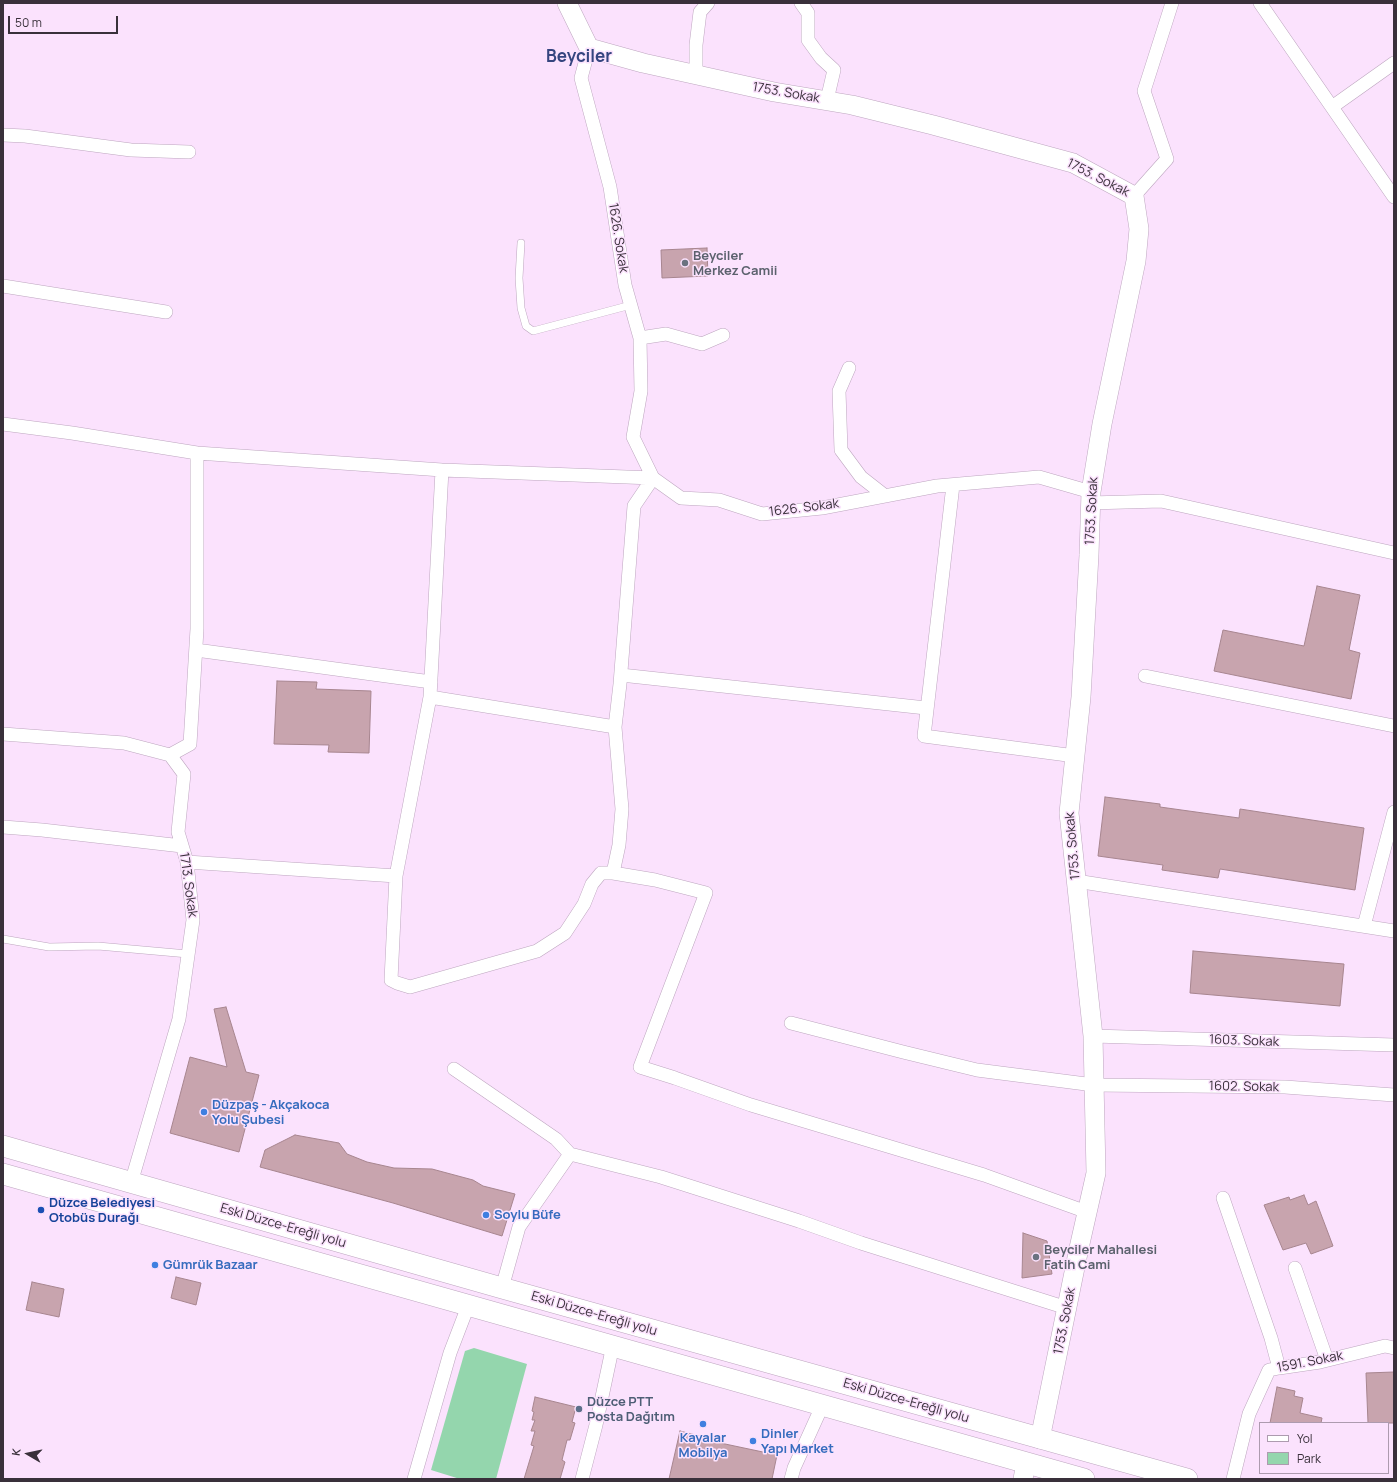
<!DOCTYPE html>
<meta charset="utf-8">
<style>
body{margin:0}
#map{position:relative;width:1397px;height:1482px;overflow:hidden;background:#fbe2fd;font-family:Manrope,sans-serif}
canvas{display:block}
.frame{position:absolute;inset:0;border:4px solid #39303a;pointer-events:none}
.legend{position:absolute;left:1259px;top:1422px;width:130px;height:52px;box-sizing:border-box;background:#fbe2fd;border:1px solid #ad9baf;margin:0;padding:5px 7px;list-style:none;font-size:12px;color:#39303a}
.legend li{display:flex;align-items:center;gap:8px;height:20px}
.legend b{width:20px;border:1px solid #ad9baf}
.north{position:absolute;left:8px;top:1434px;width:40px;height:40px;-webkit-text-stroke:3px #fbe2fd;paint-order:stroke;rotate:279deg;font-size:11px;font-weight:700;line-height:16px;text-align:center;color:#39303a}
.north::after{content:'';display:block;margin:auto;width:14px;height:18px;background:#39303a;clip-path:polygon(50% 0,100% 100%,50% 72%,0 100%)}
.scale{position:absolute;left:8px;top:16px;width:110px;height:18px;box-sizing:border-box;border:2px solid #39303a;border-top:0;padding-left:5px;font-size:12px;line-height:14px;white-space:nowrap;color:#39303a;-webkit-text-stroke:3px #fbe2fd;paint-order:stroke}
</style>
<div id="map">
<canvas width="1397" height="1482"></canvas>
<div class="frame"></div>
<ul class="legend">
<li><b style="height:5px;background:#fff"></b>Yol</li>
<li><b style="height:11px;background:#94d6ad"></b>Park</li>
</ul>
<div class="north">K</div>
<div class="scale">50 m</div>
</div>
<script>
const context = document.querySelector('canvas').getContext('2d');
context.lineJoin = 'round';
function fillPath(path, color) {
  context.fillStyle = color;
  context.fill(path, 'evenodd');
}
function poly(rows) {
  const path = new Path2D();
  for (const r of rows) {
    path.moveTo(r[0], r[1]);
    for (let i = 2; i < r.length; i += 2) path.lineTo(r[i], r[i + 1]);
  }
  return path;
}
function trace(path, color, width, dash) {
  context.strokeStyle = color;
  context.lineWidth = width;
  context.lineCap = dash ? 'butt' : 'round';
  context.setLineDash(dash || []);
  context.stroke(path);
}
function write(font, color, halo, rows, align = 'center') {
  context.font = font + ' Manrope,sans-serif';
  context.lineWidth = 3;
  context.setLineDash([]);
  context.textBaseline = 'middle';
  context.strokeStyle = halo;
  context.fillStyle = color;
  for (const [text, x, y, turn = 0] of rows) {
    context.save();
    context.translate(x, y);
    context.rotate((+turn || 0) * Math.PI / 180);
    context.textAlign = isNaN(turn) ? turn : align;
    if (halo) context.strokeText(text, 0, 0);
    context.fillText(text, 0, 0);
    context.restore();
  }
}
const green = poly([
 [474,1348,527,1364,496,1479,460,1479,431,1470,465,1351]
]);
const building = poly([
 [707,248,708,276,662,278,661,250,707,248],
 [1317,586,1360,595,1349,650,1360,653,1351,699,1214,671,1223,630,1304,646,1317,586],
 [277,681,317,682,316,689,371,691,369,753,328,752,329,745,274,744,277,681],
 [1105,797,1160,804,1160,807,1239,818,1240,809,1364,828,1355,890,1220,869,1218,878,1162,870,1163,865,1098,856,1105,797],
 [1193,951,1344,964,1340,1006,1190,993,1193,951],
 [226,1007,246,1072,259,1075,239,1152,170,1133,190,1057,227,1067,214,1009,226,1007],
 [295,1135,339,1143,347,1154,367,1162,394,1168,432,1169,473,1180,483,1186,515,1194,502,1236,393,1203,260,1167,265,1150,295,1135],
 [1304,1195,1308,1205,1316,1201,1333,1246,1311,1254,1306,1243,1283,1250,1264,1205,1289,1197,1290,1200,1304,1195],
 [1023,1233,1047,1241,1052,1274,1022,1278,1023,1233],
 [176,1277,201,1283,196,1305,171,1298,176,1277],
 [32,1282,64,1289,59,1317,26,1310,32,1282],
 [1394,1372,1394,1423,1368,1423,1366,1373,1394,1372],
 [1277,1387,1295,1391,1294,1396,1303,1398,1300,1413,1322,1418,1321,1423,1270,1423,1277,1387],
 [535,1397,576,1407,572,1422,575,1423,570,1440,567,1440,562,1460,565,1462,560,1479,524,1479,534,1446,531,1445,535,1431,531,1431,535,1420,532,1420,534,1412,532,1411,535,1397],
 [680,1431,711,1439,711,1441,777,1455,772,1479,669,1479,680,1431]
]);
const lane = poly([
 [521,243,519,278,521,308,526,326,533,331,631,305],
 [3,939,49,947,98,946,188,954]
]);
const street = poly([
 [801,3,808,13,808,40,821,58,834,70,827,100],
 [1260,3,1394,197],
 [589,48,581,78,610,187,625,285,640,338,641,391,633,437,653,478,681,498,719,500,762,514,822,508,937,486,1039,477,1091,492],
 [696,74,696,45,700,12,708,3],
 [1332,107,1394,63],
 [3,135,25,136,131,150,189,152],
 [1134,196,1167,159,1144,91,1172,3],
 [3,286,166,312],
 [640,338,666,334,702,344,723,335],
 [849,368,839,391,841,450,861,477,884,495],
 [3,424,72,433,197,453,442,470,653,478],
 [442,470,430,697,396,876,391,980,397,983,410,987,537,951,565,933,584,904,592,884,601,873,613,873,655,880,706,893,640,1067,675,1078,751,1105,984,1175,1087,1212],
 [953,485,924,736,1075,756],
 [1090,503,1161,501,1394,553],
 [196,650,431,682],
 [621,675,926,708],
 [1145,676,1394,726],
 [430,697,615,727],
 [3,734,124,743,170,755,184,774,178,832,187,862,193,920,179,1019,131,1183],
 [170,755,190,744,197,629,197,453],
 [3,827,42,830,182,846],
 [187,862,396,876],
 [613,873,619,845,622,809,615,727,620,684,634,506,653,478],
 [1076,881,1394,931],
 [1364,926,1394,812],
 [791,1023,903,1052,977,1070,1094,1085,1285,1087,1394,1095],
 [1093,1036,1394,1045],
 [454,1069,556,1139,570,1154],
 [1223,1198,1271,1338,1279,1368],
 [1295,1268,1327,1360],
 [502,1288,519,1227,570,1154,661,1177,799,1221,861,1243,1067,1308],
 [414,1479,450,1353,468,1306],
 [582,1479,596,1425,613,1345],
 [791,1479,794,1468,823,1404],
 [1233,1479,1249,1414,1269,1370,1279,1368,1320,1362,1385,1346,1394,1348]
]);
const secondary = poly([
 [567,3,589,48,643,63,774,92,852,105,933,125,1073,163,1134,196,1139,229,1136,261,1102,424,1091,492,1089,555,1081,697,1069,813,1093,1036,1096,1173,1079,1248,1040,1439],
 [1023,1479,1026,1463]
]);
const primary = poly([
 [3,1146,502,1288,1187,1479],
 [3,1174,1084,1479]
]);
const markers = [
 [685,263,4,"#6b7280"],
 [204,1112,4,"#3f7fe0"],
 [41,1210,4,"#1a4fb4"],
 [486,1215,4,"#3f7fe0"],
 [1036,1257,4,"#6b7280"],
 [155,1265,4,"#3f7fe0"],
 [579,1409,4,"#5c6f8a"],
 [703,1424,4,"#3f7fe0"],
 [753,1441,4,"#3f7fe0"]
];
const streetNames = [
 ["1753. Sokak",786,93,10],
 ["1753. Sokak",1098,178,27],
 ["1626. Sokak",618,238,81],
 ["1626. Sokak",804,508,-7],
 ["1753. Sokak",1092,511,-87],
 ["1753. Sokak",1073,846,-95],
 ["1713. Sokak",188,885,82],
 ["1603. Sokak",1244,1041,2],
 ["1602. Sokak",1244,1087,1],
 ["Eski Düzce-Ereğli yolu",283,1226,16],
 ["Eski Düzce-Ereğli yolu",594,1314,16],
 ["1753. Sokak",1065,1321,-79],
 ["1591. Sokak",1310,1362,-11],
 ["Eski Düzce-Ereğli yolu",906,1401,16]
];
const worshipNames = [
 ["Beyciler",693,256],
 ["Merkez Camii",693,271],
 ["Beyciler Mahallesi",1044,1250],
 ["Fatih Cami",1044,1265]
];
const shopNames = [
 ["Düzpaş - Akçakoca",212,1105],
 ["Yolu Şubesi",212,1120],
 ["Soylu Büfe",494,1215],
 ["Gümrük Bazaar",163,1265],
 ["Dinler",761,1434],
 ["Yapı Market",761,1449],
 ["Kayalar",703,1438,"center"],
 ["Mobilya",703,1453,"center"]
];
const transitNames = [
 ["Düzce Belediyesi",49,1203],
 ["Otobüs Durağı",49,1218]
];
const serviceNames = [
 ["Düzce PTT",587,1402],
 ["Posta Dağıtım",587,1417]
];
const districtNames = [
 ["Beyciler",579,57]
];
fillPath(green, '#94d6ad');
fillPath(building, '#c8a4ae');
trace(building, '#a7858f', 1);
trace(lane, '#bda6bf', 8);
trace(street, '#bda6bf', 14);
trace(secondary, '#bda6bf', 20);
trace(primary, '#bda6bf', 22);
trace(lane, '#fff', 7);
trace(street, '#fff', 13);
trace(secondary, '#fff', 19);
trace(primary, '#fff', 21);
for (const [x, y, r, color] of markers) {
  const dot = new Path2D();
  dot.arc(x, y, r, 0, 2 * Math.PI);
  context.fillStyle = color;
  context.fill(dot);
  trace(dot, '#fbe2fd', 1.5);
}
write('13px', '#39303a', '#fbe2fd', streetNames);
write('bold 13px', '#5b616d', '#fbe2fd', worshipNames, 'left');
write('bold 13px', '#366cbe', '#fbe2fd', shopNames, 'left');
write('bold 13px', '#164399', '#fbe2fd', transitNames, 'left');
write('bold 13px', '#4e5e75', '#fbe2fd', serviceNames, 'left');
write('bold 17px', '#35457f', '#fbe2fd', districtNames);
</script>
